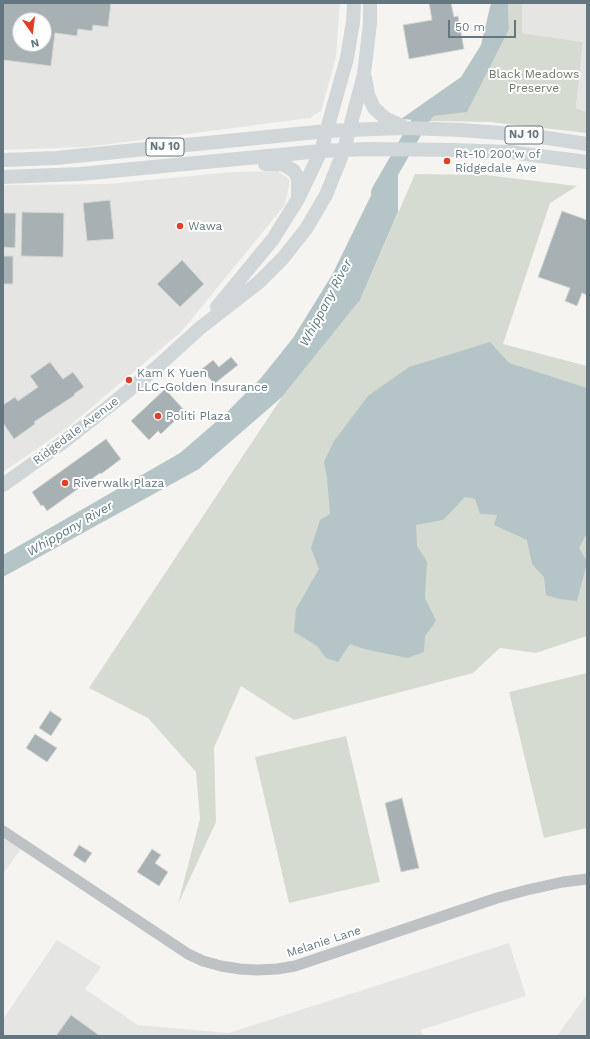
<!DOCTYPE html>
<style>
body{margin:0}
#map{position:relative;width:590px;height:1039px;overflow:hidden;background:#f5f4f1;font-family:"Work Sans",sans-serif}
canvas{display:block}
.frame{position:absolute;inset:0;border:4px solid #647781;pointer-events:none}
.north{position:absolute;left:12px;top:12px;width:40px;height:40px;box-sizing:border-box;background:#fff;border:1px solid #c1c9cd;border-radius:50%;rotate:166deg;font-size:11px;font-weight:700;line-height:16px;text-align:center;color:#647781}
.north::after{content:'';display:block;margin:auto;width:14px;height:18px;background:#df3f26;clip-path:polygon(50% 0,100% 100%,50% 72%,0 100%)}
.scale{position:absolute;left:448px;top:20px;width:68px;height:18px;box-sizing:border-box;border:2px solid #647781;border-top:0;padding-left:5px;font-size:12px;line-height:14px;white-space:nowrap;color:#647781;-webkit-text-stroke:3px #fff;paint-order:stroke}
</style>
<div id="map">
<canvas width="590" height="1039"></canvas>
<div class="frame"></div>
<div class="north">N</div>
<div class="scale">50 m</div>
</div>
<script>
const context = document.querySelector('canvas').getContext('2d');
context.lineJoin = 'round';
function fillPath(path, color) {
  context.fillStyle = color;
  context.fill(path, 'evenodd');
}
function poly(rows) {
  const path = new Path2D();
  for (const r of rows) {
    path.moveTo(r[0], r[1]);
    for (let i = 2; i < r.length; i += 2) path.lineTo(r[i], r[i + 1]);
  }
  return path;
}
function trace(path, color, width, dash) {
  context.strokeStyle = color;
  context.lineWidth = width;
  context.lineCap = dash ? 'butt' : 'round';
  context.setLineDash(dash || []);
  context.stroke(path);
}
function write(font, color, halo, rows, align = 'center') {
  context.font = font + ' "Work Sans",sans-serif';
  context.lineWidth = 4;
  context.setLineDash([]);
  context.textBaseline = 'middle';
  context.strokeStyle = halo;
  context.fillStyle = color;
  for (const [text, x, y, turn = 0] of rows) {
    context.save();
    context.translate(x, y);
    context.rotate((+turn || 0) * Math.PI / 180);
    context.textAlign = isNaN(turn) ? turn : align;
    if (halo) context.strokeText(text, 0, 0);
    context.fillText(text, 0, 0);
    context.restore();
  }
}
const built = poly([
 [3,3,340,3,336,57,321,111,310,118,87,147,3,150],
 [20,20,44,20,44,44,20,44],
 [522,3,587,3,587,112,576,108,583,42,521,33],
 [278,171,290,180,285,205,181,332,67,428,3,472,3,185,108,184,232,172],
 [3,834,23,846,3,874],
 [57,940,101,967,85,989,138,1025,229,1033,509,943,526,996,421,1030,423,1036,3,1036,3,1019],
 [587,994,587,1036,557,1036]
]);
const green = poly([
 [508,3,522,3,522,33,583,42,576,108,587,112,587,133,490,122,431,121,432,116,509,29],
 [415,174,486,175,577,186,550,203,503,344,587,366,587,636,536,653,500,648,473,673,294,720,241,686,214,748,216,822,178,904,200,819,196,772,148,718,89,688,282,397,360,300],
 [587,673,587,828,544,838,509,692],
 [346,736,380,882,289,903,255,757]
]);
const water = poly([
 [491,3,508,3,509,29,467,112,432,116,431,121,401,119,461,77,481,45],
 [382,173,398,175,398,212,360,300,282,397,199,469,3,577,3,555,180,453,224,415,261,378,293,338,332,275],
 [490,342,509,363,587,388,587,533,579,548,587,561,587,563,577,601,559,599,546,595,544,577,532,564,527,540,494,525,497,515,480,514,475,499,465,497,443,520,416,525,417,546,427,562,425,598,436,621,425,636,424,652,407,658,364,649,350,644,338,662,326,658,317,646,294,632,296,609,319,569,311,548,320,520,330,514,327,478,324,462,334,441,368,396,409,367]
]);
const river = poly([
 [379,192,424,114,435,105]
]);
const building = poly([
 [3,3,111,3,108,27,93,25,92,31,78,29,77,36,55,33,51,66,3,60,3,3],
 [20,20,44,20,44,44,20,44,20,20],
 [429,3,451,3,454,17,458,16,464,49,409,59,403,25,432,20,429,3],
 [110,200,114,239,87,241,83,203,110,200],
 [562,211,587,220,587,295,582,293,577,306,565,301,570,288,538,277,562,211],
 [22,212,64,213,63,257,21,256,22,212],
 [3,213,16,213,15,248,3,247,3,213],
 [3,256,13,256,13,284,3,284,3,256],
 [182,260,204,284,180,307,157,284,182,260],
 [231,357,238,365,214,384,202,369,213,360,219,367,231,357],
 [50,362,63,379,73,372,84,387,74,394,75,395,34,422,35,424,14,439,3,423,3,405,15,397,18,401,38,387,30,376,50,362],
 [165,389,185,411,161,434,158,431,149,440,131,421,165,389],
 [106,439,121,459,101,474,100,473,47,511,43,505,41,506,32,492,106,439],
 [50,711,62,719,51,736,39,728,50,711],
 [35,734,57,748,47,762,26,748,35,734],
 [402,798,419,868,401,872,385,803,402,798],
 [79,845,92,853,85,863,73,855,79,845],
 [152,849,161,855,155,863,168,872,159,886,137,872,152,849],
 [71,1015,100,1036,56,1036,71,1015]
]);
const minor = poly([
 [3,831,188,954,203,961,221,966,240,969,257,970,277,969,295,966,497,898,527,890,563,882,587,879]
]);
const major = poly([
 [365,78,368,95,374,108,385,118,404,127],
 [3,160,56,158,327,131,374,129,406,128,461,130,527,135,587,144],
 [265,164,283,164,294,171,298,178,298,196],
 [3,177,80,174,321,151,366,149,454,150,509,152,587,162],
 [217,307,273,239,298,199,321,151,347,58,353,22,354,3],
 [3,485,62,443,112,404,156,368,200,328,258,283,283,258,306,229,326,195,344,150,364,74,370,23,370,3]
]);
const markers = [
 [447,161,4,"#df3f26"],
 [180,226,4,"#df3f26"],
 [129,380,4,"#df3f26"],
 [158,416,4,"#df3f26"],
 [65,483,4,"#df3f26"]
];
const shields = [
 [524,135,38],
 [165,147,38]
];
const shieldNames = [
 ["NJ 10",524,135],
 ["NJ 10",165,147]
];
const parkNames = [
 ["Black Meadows",534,74],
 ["Preserve",534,88]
];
const poiNames = [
 ["Rt-10 200'w of",455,154],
 ["Ridgedale Ave",455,168],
 ["Wawa",188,226],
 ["Kam K Yuen",137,373],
 ["LLC-Golden Insurance",137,387],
 ["Politi Plaza",166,416],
 ["Riverwalk Plaza",73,483]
];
const streetNames = [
 ["Ridgedale Avenue",76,431,-37],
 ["Melanie Lane",324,942,-18]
];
const waterNames = [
 ["Whippany River",326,303,-62],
 ["Whippany River",70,529,-30]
];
fillPath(built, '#e5e6e4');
fillPath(green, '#d6dbd2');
fillPath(water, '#b5c4c6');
trace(river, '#b5c4c6', 16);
fillPath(building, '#a7b0b3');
trace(building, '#d6d6d3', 1);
trace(minor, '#bec2c5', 11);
trace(major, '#d1d6d9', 14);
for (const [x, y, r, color] of markers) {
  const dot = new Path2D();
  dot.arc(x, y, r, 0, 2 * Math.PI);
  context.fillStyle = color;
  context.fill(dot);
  trace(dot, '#fff', 1.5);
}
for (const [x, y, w] of shields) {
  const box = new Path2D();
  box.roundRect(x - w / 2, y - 9, w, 18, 3);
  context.fillStyle = '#fff';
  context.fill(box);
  trace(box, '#647781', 1);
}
write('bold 11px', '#647781', null, shieldNames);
write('12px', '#697963', '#fff', parkNames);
write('12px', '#647781', '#fff', poiNames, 'left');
write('12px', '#647781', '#fff', streetNames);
write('italic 13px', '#5f797f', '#fff', waterNames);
</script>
